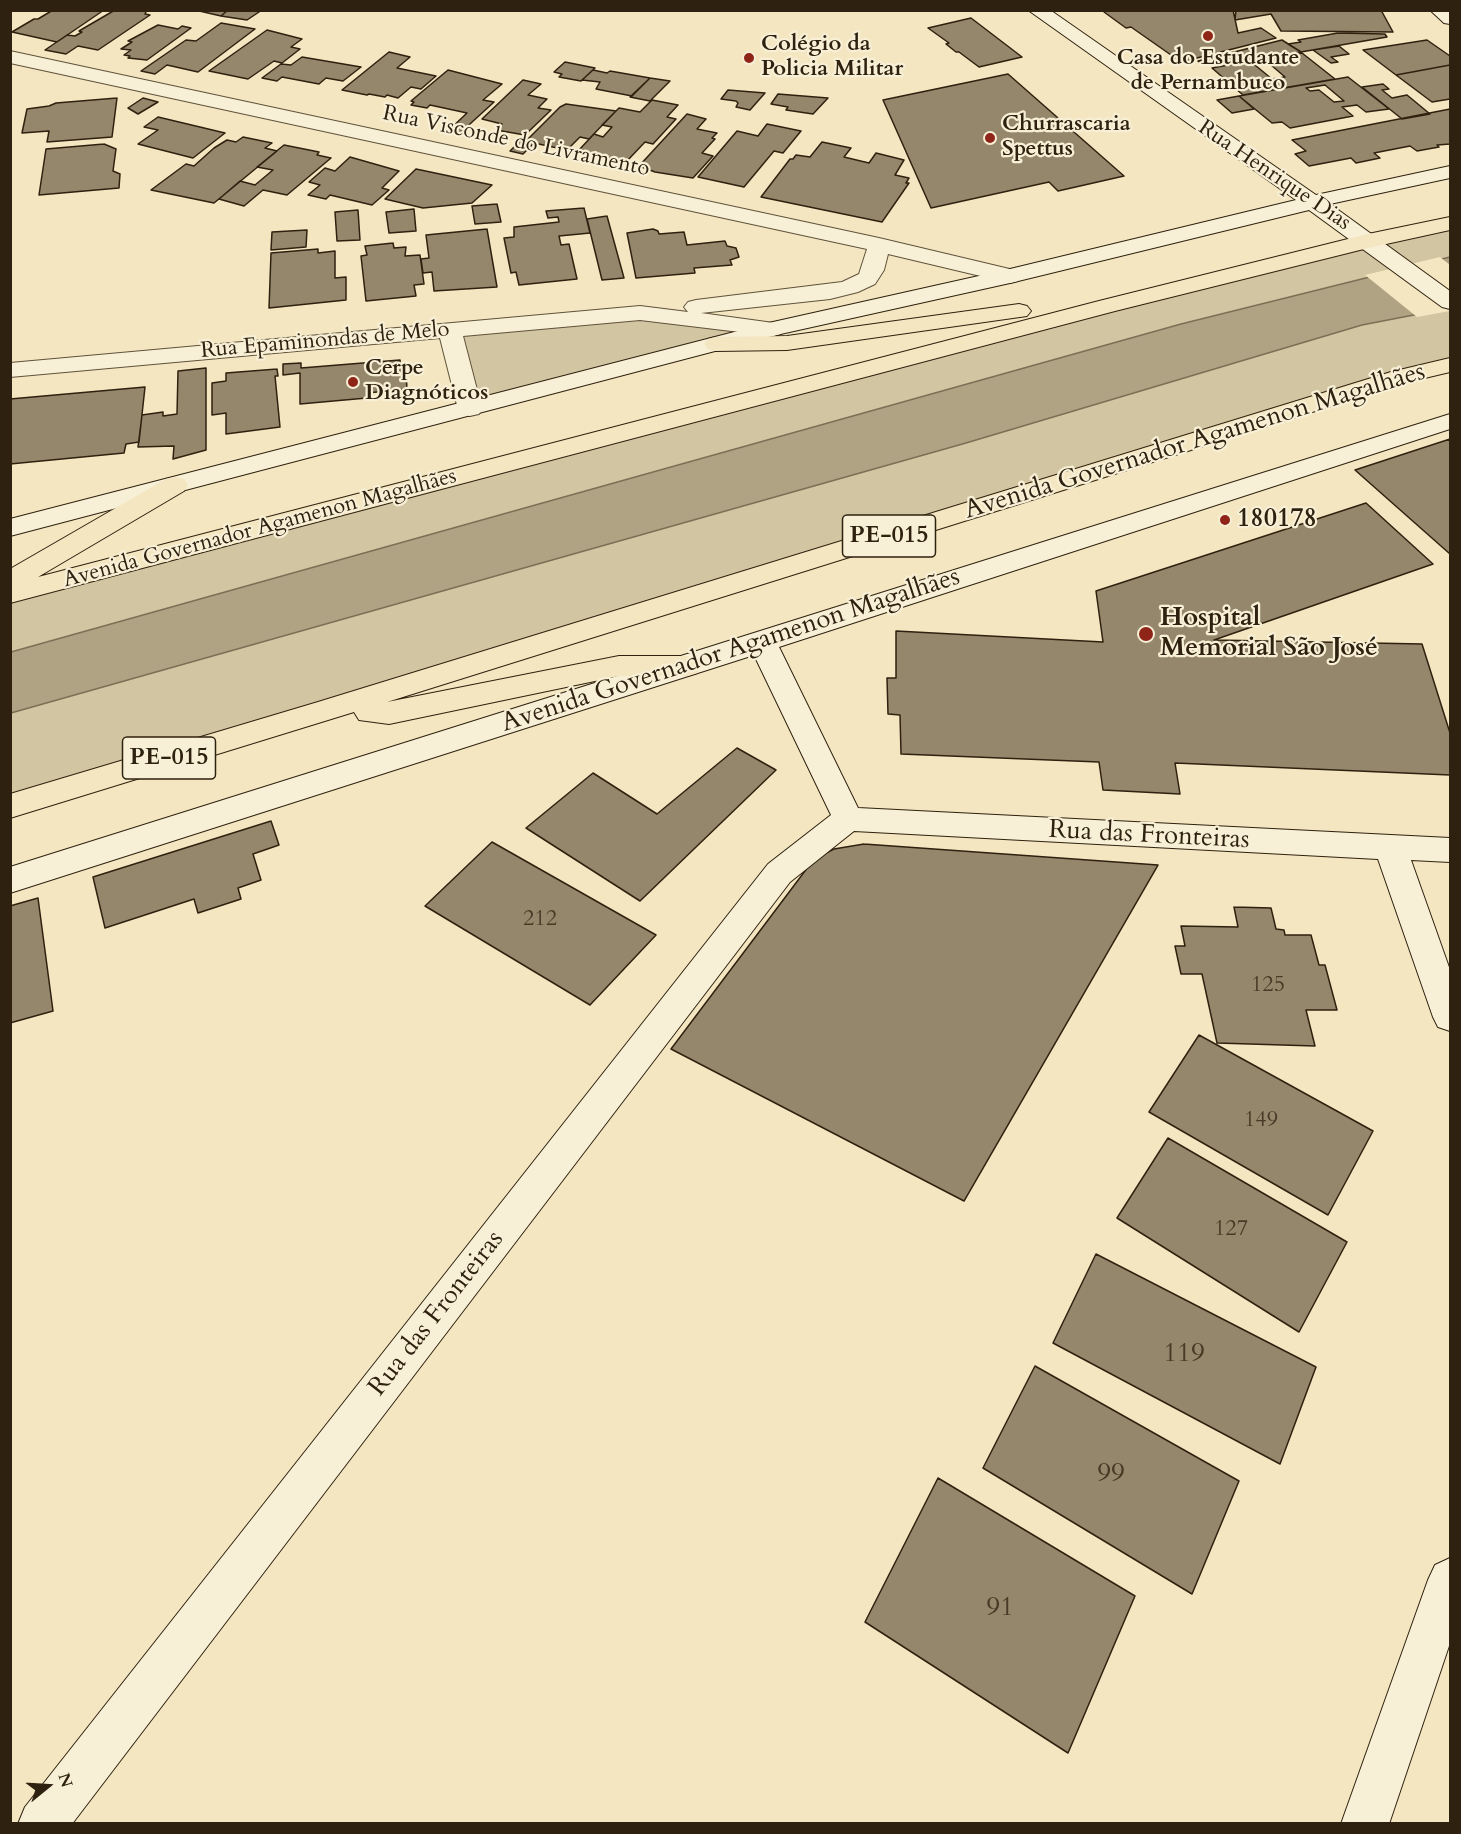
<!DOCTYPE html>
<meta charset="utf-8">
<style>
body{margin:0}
#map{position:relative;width:1461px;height:1834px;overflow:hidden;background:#f3e6c0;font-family:Cardo,serif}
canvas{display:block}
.frame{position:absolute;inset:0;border:12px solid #2f210f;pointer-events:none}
.north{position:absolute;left:18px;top:1756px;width:60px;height:60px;-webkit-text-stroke:4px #f7efd6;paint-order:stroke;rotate:72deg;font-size:16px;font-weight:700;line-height:24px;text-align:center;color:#2f210f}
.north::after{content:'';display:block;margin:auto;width:21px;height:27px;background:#2f210f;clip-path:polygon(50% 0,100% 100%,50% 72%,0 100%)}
</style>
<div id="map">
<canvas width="1461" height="1834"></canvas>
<div class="frame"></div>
<div class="north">N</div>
</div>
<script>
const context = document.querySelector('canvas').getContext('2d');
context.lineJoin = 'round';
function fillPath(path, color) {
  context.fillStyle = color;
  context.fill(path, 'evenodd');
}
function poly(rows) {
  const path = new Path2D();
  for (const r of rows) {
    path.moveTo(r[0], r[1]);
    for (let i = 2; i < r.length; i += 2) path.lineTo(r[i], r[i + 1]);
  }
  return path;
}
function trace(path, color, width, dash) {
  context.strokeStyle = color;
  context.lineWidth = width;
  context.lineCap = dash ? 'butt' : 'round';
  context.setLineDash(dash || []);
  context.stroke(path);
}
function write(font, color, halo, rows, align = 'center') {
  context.font = font + ' Cardo,serif';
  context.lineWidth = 4.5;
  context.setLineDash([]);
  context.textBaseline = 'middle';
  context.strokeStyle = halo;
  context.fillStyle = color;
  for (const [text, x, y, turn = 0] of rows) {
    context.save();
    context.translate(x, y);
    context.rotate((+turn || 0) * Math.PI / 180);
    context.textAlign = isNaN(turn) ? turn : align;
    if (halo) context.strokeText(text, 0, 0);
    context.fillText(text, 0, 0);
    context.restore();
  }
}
const green = poly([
 [1450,224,1450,365,1400,377,11,806,11,594,1368,241],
 [640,313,773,329,470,409,449,329]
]);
const water = poly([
 [1450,257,1450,308,1362,325,966,443,11,713,11,652,1181,324,1450,257]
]);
const pier = poly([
 [1440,257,1450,265,1450,311,1417,317,1365,275]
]);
const building = poly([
 [53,10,104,10,57,42,12,32,34,19,38,19,53,10],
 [115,10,147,10,145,14,150,15,98,50,78,46,66,54,45,50,67,35,75,36,82,32,79,31,115,10],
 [195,10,228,10,221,16,195,10],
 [228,10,262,10,247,20,221,16,228,10],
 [1106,10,1233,10,1238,33,1261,28,1276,38,1181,62,1131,27,1126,28,1104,12,1106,10],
 [1236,10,1381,10,1393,32,1281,31,1271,14,1235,20,1236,10],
 [971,18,1022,57,979,67,959,52,956,52,946,44,949,43,928,28,971,18],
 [221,23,255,29,198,72,167,65,155,74,141,71,186,40,196,41,221,23],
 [158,25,178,29,182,26,191,28,147,60,128,58,130,56,124,55,131,50,121,49,132,42,128,41,158,25],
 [267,30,302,39,291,47,300,49,282,63,274,61,248,79,209,71,267,30],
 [1338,33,1385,34,1387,37,1301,52,1288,44,1301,42,1298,40,1338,33],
 [1282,40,1301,52,1205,65,1198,61,1282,40],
 [1427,40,1450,56,1450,65,1396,75,1363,50,1427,40],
 [1339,46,1349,54,1331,57,1338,62,1331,63,1313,50,1339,46],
 [389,52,410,57,397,68,436,76,421,89,411,87,398,98,387,95,385,97,369,94,367,95,342,90,389,52],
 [1302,53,1335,79,1243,95,1212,68,1250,61,1272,79,1285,77,1264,59,1302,53],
 [302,57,361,67,343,81,326,78,319,84,282,77,277,81,262,78,281,64,291,65,302,57],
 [565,62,595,68,581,81,559,77,562,74,554,72,565,62],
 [1450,65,1450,99,1432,102,1396,75,1450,65],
 [448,70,502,84,483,100,494,102,459,134,447,132,467,113,430,105,427,108,411,105,414,102,411,101,448,70],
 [593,70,607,73,610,71,650,78,632,96,596,89,600,82,582,80,593,70],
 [1008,74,1124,176,1058,191,1049,182,931,208,883,100,1008,74],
 [1348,77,1389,109,1366,112,1357,105,1342,107,1353,116,1290,128,1282,122,1272,123,1239,96,1348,77],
 [1325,85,1344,101,1334,102,1319,90,1310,91,1306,88,1325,85],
 [650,78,670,81,650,101,630,97,650,78],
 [523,80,541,84,528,95,547,99,538,108,551,110,525,135,496,130,502,124,482,119,523,80],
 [1383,84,1389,89,1382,90,1392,98,1407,95,1430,114,1402,119,1362,87,1383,84],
 [728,90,765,93,750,110,736,107,738,103,736,101,721,99,728,90],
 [778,94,828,98,813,114,786,110,788,107,771,104,778,94],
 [1239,96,1254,109,1232,113,1217,100,1239,96],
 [117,98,112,137,47,142,49,131,22,133,27,109,49,106,56,103,117,98],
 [143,98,158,102,138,114,128,108,143,98],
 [652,100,678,105,667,117,676,119,653,144,645,142,626,162,578,151,594,134,603,137,612,127,602,125,619,108,640,112,652,100],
 [566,104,616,111,589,139,580,137,567,150,534,143,523,154,510,151,521,140,526,141,560,107,566,104],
 [1450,109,1450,144,1437,145,1439,147,1417,151,1410,146,1374,153,1380,158,1356,163,1351,158,1309,166,1295,154,1306,151,1292,140,1450,109],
 [687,114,706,119,697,129,717,133,712,138,715,139,702,153,713,156,693,178,655,172,639,166,687,114],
 [158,117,225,133,193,158,138,144,158,130,144,127,158,117],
 [767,124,801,131,783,153,774,151,744,187,698,177,737,131,758,136,767,124],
 [243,137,272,143,265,148,277,151,214,203,151,190,186,164,194,166,214,148,227,140,236,142,243,137],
 [822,142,851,148,844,157,869,163,876,153,904,160,895,175,909,178,906,183,909,183,882,222,761,197,790,159,793,159,796,155,810,157,822,142],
 [104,144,116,149,113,171,120,174,119,188,39,195,46,149,104,144],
 [284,145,319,152,317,155,331,158,287,195,263,190,244,206,219,199,240,181,255,185,273,170,257,167,284,145],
 [350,157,399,171,382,188,389,190,372,205,330,195,326,199,308,195,320,185,309,182,325,168,335,171,350,157],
 [416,169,492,185,472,203,423,208,385,199,416,169],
 [497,204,501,222,475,224,472,206,497,204],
 [584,208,590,233,559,236,561,245,569,244,577,279,519,285,516,272,511,273,504,238,514,237,514,227,559,222,558,217,548,218,546,211,584,208],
 [414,209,416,231,389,233,386,212,414,209],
 [358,210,360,240,337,241,335,212,358,210],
 [607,216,624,278,602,280,587,219,607,216],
 [487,229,497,287,434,291,432,272,423,273,421,259,429,258,426,235,487,229],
 [653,229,658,231,659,234,684,232,687,245,725,241,727,246,736,248,739,257,730,260,732,265,694,268,695,273,636,278,627,233,653,229],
 [307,230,306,247,271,250,272,232,307,230],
 [393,243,394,248,406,247,405,256,420,255,424,284,414,285,416,296,366,301,361,256,367,255,365,246,393,243],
 [318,249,318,253,335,251,335,278,346,277,346,300,269,308,271,253,318,249],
 [400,360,401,373,406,373,407,389,367,393,367,398,300,404,300,373,283,375,283,364,301,363,301,368,400,360],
 [206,368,206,450,173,459,174,446,138,447,142,415,163,412,163,416,177,414,178,371,206,368],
 [277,369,278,376,275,376,280,427,226,434,226,413,212,415,212,383,226,381,226,373,277,369],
 [145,387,139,442,126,444,124,453,10,464,10,399,145,387],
 [1450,439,1450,554,1355,470,1450,439],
 [1366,503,1433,564,1214,640,1422,644,1450,733,1450,775,1175,763,1180,794,1103,790,1099,762,901,754,900,715,888,714,887,678,896,678,896,631,1103,642,1096,591,1366,503],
 [737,748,776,770,640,901,526,828,593,773,657,814,737,748],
 [271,821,279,845,253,854,261,880,238,888,241,899,198,913,194,899,105,928,93,877,271,821],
 [492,842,656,935,590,1005,425,906,492,842],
 [864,844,1158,865,964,1201,671,1049,814,859,834,849,864,844],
 [38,898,53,1011,10,1023,10,906,38,898],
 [1234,907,1271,908,1276,929,1284,930,1285,935,1311,935,1319,965,1325,965,1337,1010,1306,1010,1315,1046,1217,1043,1202,974,1181,974,1175,946,1185,946,1181,926,1238,927,1234,907],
 [1199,1035,1373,1131,1328,1215,1149,1112,1199,1035],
 [1168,1138,1347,1242,1299,1332,1117,1218,1168,1138],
 [1096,1254,1316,1367,1280,1464,1053,1343,1096,1254],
 [1035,1366,1239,1481,1192,1594,983,1468,1035,1366],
 [938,1478,1135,1596,1068,1753,865,1622,938,1478]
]);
const street = poly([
 [10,51,879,238,1018,271,1021,276,1018,281,1010,283,888,254,884,270,875,284,858,292,830,299,701,313,781,324,785,329,781,334,773,336,640,320,463,336,482,409,479,414,470,416,461,414,458,409,440,338,10,377,10,363,640,306,688,312,684,307,688,302,696,300,842,282,859,274,867,249,10,63,10,51]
]);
const secondary = poly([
 [1028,10,1050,10,1316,195,1450,166,1450,178,1330,204,1450,291,1450,309,1442,307,1309,210,1010,283,776,335,10,536,10,519,773,322,1010,269,1296,200,1028,10],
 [1430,10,1450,10,1450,24,1444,23,1430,10],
 [1450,414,1450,429,779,647,858,808,1450,838,1450,862,1411,860,1450,970,1450,1031,1438,1027,1433,1017,1378,859,854,831,790,882,72,1824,18,1824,25,1807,768,864,831,815,754,655,10,893,10,867,1450,414],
 [1450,1558,1450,1643,1389,1824,1341,1824,1428,1580,1435,1565,1450,1558]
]);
const highway = poly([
 [1450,217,1450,230,1368,248,1115,311,10,603,10,569,166,479,175,477,184,479,188,485,184,491,38,577,1099,301,1368,234,1450,217],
 [1019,304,1027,306,1031,311,1027,316,787,350,716,351,708,349,704,344,708,339,716,337,787,336,1019,304],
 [1450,358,1450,372,1408,382,387,702,619,656,687,656,697,659,701,666,697,673,687,676,619,676,389,724,359,720,354,712,10,818,10,794,318,702,1391,372,1450,358]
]);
const markers = [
 [1208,36,6,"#8f2418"],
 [749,58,6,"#8f2418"],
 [990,138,6,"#8f2418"],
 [353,382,6,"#8f2418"],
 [1225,520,6,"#8f2418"],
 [1146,634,8,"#8f2418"]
];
const farPoinames = [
 ["Colégio da",761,45],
 ["Policia Militar",761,70],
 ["Casa do Estudante",1208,59,"center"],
 ["de Pernambuco",1208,84,"center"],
 ["Churrascaria",1002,125],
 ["Spettus",1002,150],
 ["Cerpe",365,369],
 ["Diagnóticos",365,394]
];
const farStreetnames = [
 ["Rua Visconde do Livramento",516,142,12],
 ["Rua Henrique Dias",1274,176,34],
 ["Rua Epaminondas de Melo",325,341,-5],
 ["Avenida Governador Agamenon Magalhães",260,529,-15]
];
const numberNames = [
 ["212",540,920],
 ["125",1268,986],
 ["149",1261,1121],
 ["127",1231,1230]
];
const shields = [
 [889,536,93],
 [169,758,93]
];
const shieldNames = [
 ["PE-015",889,536],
 ["PE-015",169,758]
];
const streetNames = [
 ["Avenida Governador Agamenon Magalhães",1195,442,-17],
 ["Avenida Governador Agamenon Magalhães",731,651,-18],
 ["Rua das Fronteiras",1149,836,3],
 ["Rua das Fronteiras",437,1314,-52]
];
const poiNames = [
 ["180178",1237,520],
 ["Hospital",1160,619],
 ["Memorial São José",1160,649]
];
const nearNumbernames = [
 ["119",1184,1355],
 ["99",1111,1475],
 ["91",1000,1609]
];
fillPath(green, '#d2c5a2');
fillPath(water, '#b0a384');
trace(water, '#7c6f55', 1.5);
fillPath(pier, '#f3e6c0');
fillPath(building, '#95876b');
trace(building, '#2f210f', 1.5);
trace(street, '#60523b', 2);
trace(secondary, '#2f210f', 2);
trace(highway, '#2f210f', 2);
fillPath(street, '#f7efd6');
fillPath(secondary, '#f7efd6');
fillPath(highway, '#f3e6c0');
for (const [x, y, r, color] of markers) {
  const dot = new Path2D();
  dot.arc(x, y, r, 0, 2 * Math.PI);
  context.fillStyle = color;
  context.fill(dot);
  trace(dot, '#f7efd6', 2);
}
write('bold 22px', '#2f210f', '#f7efd6', farPoinames, 'left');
write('22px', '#2f210f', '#f7efd6', farStreetnames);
write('22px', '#483a26', null, numberNames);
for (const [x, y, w] of shields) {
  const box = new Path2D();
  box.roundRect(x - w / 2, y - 21, w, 42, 4.5);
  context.fillStyle = '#f7efd6';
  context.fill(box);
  trace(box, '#2f210f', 1.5);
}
write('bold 24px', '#2f210f', null, shieldNames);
write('26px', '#2f210f', '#f7efd6', streetNames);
write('bold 26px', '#2f210f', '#f7efd6', poiNames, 'left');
write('27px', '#483a26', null, nearNumbernames);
</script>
